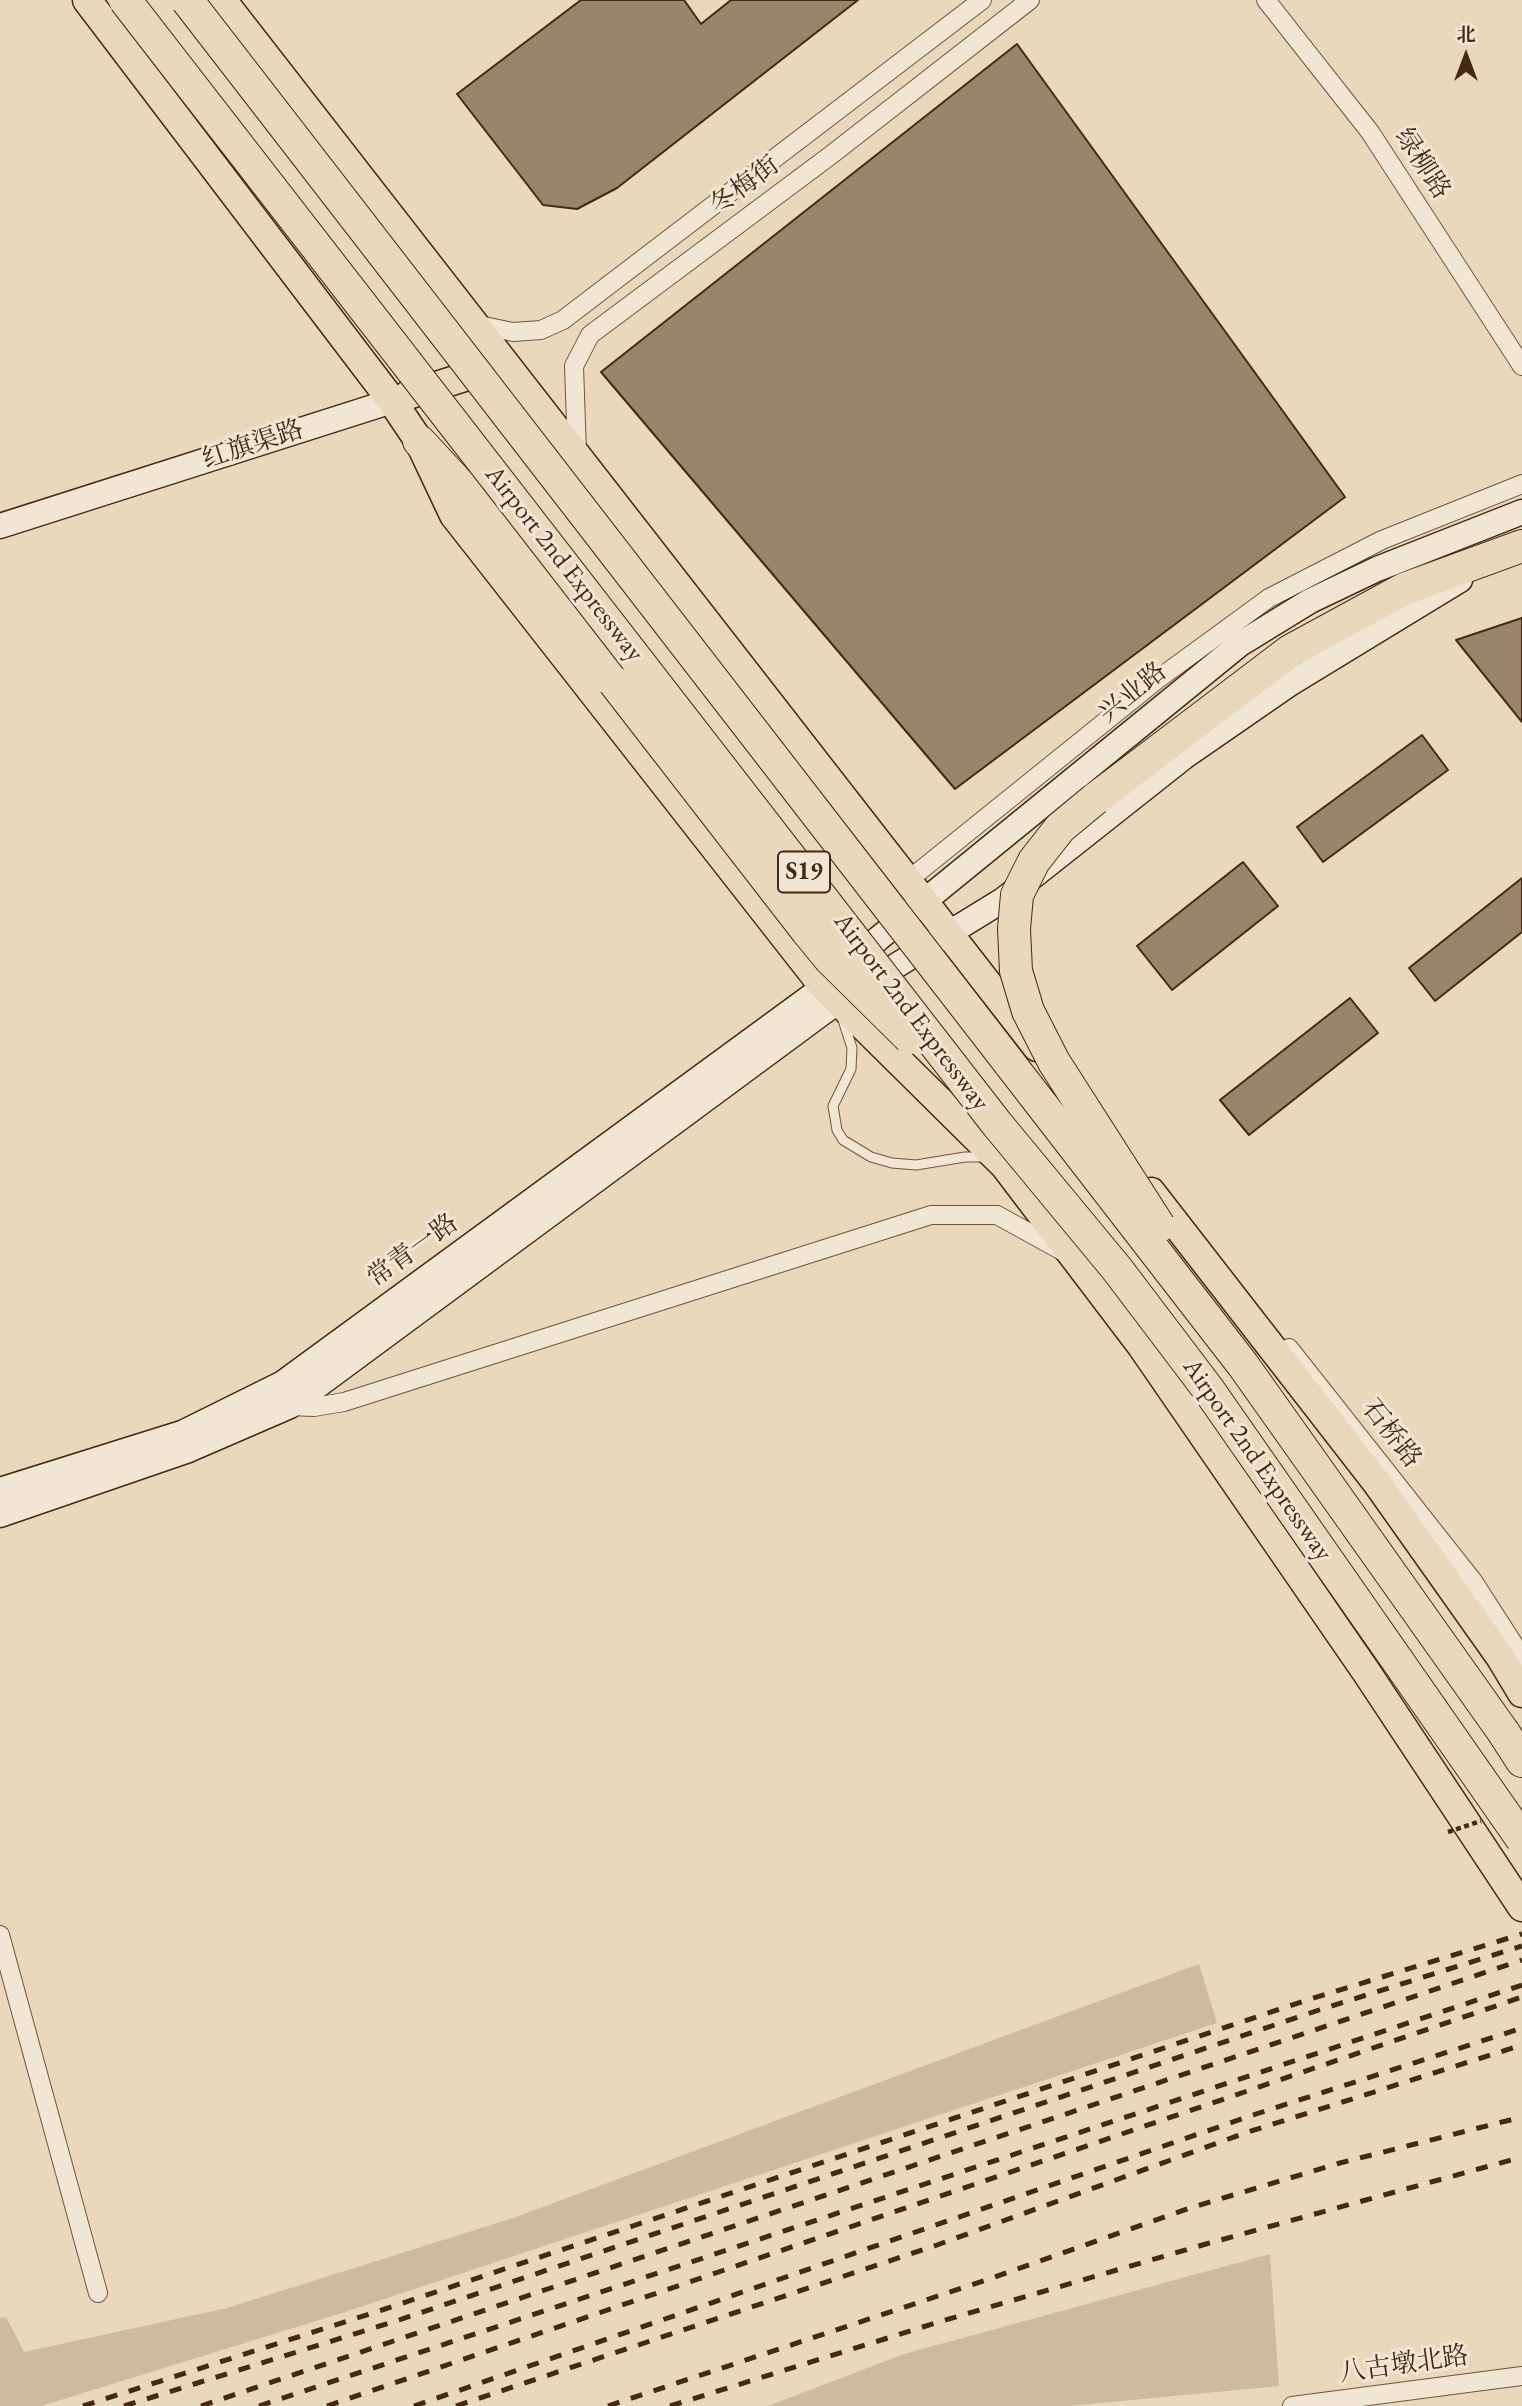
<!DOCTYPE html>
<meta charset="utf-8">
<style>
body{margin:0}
#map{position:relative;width:1522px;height:2406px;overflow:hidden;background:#e9d8bb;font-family:"EB Garamond","Noto Serif SC",serif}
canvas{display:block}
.north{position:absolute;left:1431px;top:21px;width:70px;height:70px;-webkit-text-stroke:5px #f1e6d3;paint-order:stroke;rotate:0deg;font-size:19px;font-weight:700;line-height:28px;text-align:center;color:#452915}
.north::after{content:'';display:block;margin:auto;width:24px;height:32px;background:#452915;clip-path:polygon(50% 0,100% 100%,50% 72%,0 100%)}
</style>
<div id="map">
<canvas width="1522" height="2406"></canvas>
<div class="north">北</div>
</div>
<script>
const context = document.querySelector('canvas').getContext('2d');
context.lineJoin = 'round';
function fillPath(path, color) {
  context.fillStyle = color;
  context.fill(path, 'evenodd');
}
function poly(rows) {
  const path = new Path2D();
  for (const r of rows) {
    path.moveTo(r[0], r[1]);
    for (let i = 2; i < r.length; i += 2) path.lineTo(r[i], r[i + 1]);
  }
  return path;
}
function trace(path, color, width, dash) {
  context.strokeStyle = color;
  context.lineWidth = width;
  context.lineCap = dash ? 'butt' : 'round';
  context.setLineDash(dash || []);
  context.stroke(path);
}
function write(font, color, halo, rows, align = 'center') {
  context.font = font + ' "EB Garamond","Noto Serif SC",serif';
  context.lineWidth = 6;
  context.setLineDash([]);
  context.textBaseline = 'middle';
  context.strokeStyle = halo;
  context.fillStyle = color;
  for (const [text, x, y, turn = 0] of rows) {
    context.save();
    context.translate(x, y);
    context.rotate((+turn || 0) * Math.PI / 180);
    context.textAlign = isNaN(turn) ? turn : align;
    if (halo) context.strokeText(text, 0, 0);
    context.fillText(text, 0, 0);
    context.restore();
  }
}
const green = poly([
 [1199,1964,1217,2023,345,2312,41,2406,0,2406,0,2318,6,2317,24,2352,227,2308,513,2218],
 [1270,2254,1279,2386,1069,2406,768,2406,904,2354]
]);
const building = poly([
 [581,0,684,0,701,24,731,0,858,0,617,188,577,209,543,205,457,94,581,0],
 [1017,44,1345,497,955,789,601,372,1017,44],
 [1522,618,1522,722,1456,640,1522,618],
 [1422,735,1448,770,1323,862,1297,827,1422,735],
 [1243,862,1278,906,1172,990,1137,946,1243,862],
 [1522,878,1522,932,1435,1001,1409,968,1522,878],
 [1350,998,1378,1033,1249,1135,1220,1100,1350,998]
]);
const service = poly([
 [842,1017,852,1048,851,1069,833,1106,837,1130,843,1140,871,1157,892,1163,916,1165,965,1157,985,1157]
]);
const minor = poly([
 [1266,0,1370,132,1522,366],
 [474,324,513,332,541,330,563,320,982,0],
 [577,453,574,366,590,335,831,155,1030,0],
 [906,882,1158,679,1269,598,1382,540,1522,484],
 [1289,1348,1473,1581,1522,1657],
 [290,1406,314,1407,344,1402,931,1215,997,1215,1066,1253],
 [0,1935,98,2293],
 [1292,2406,1522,2376]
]);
const secondary = poly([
 [0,526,392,401],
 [0,1490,182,1433,283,1383,824,987,879,938,1240,644,1310,601,1377,569,1522,512],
 [0,1515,186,1451,290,1406,837,1002,1003,900,1184,757,1291,683,1460,580]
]);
const primary = poly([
 [87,0,392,401,419,441,454,515,824,987,1005,1166,1141,1345,1367,1673,1522,1907],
 [222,0,1037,1047],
 [408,395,496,367],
 [1151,1192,1377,1483,1501,1658,1522,1693]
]);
const motorway = poly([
 [419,441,471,497,614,682],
 [1095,799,1290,651,1404,589,1522,546],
 [1504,1733,1522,1761]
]);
const rail = poly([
 [83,2406,385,2309,1307,2000,1522,1934],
 [124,2406,399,2320,1319,2010,1522,1946],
 [201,2406,1522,1960],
 [259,2406,1522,1985],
 [327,2406,1522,1997],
 [414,2406,1256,2114,1522,2028],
 [456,2406,937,2245,1245,2133,1522,2045],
 [608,2406,992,2278,1190,2208,1340,2163,1522,2117],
 [670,2406,942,2321,1206,2244,1522,2157]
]);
const pathBridge = poly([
 [1448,1832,1481,1821]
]);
const motorwayBridge = poly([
 [125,0,997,1124,1117,1269,1208,1389,1522,1839],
 [187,0,1243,1365,1504,1733],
 [614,682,807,931,830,959,910,1038],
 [1095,799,1060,828,1034,861,1017,895,1014,929,1016,971,1028,1011,1054,1062,1159,1226]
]);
const shields = [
 [804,872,52]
];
const shieldNames = [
 ["S19",804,872]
];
const streetNames = [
 ["绿柳路",1422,164,57],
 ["冬梅街",745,186,-37],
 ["红旗渠路",253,445,-18],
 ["Airport 2nd Expressway",564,564,52],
 ["兴业路",1133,693,-39],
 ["Airport 2nd Expressway",911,1012,53],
 ["常青一路",413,1251,-36],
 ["石桥路",1391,1434,52],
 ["Airport 2nd Expressway",1257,1460,55],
 ["八古墩北路",1404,2365,-8]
];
fillPath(green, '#cdba9f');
fillPath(building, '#9a846b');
trace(building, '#452915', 2);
trace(service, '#6e553e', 11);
trace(minor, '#6e553e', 20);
trace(secondary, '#452915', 27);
trace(primary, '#452915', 31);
trace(motorway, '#452915', 34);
trace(service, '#f1e6d3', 9);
trace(minor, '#f1e6d3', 18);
trace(secondary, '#f1e6d3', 24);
trace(primary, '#e9d8bb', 28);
trace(motorway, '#e9d8bb', 32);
trace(rail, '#452915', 5, [12, 12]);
trace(motorwayBridge, '#452915', 34, []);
trace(pathBridge, '#452915', 4.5, [5, 3.5]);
trace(motorwayBridge, '#e9d8bb', 32);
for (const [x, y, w] of shields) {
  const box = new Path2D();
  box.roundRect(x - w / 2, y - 20.5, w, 41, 5);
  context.fillStyle = '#f1e6d3';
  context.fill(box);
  trace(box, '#452915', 2);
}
write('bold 24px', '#452915', null, shieldNames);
write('26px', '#452915', '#f1e6d3', streetNames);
</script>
